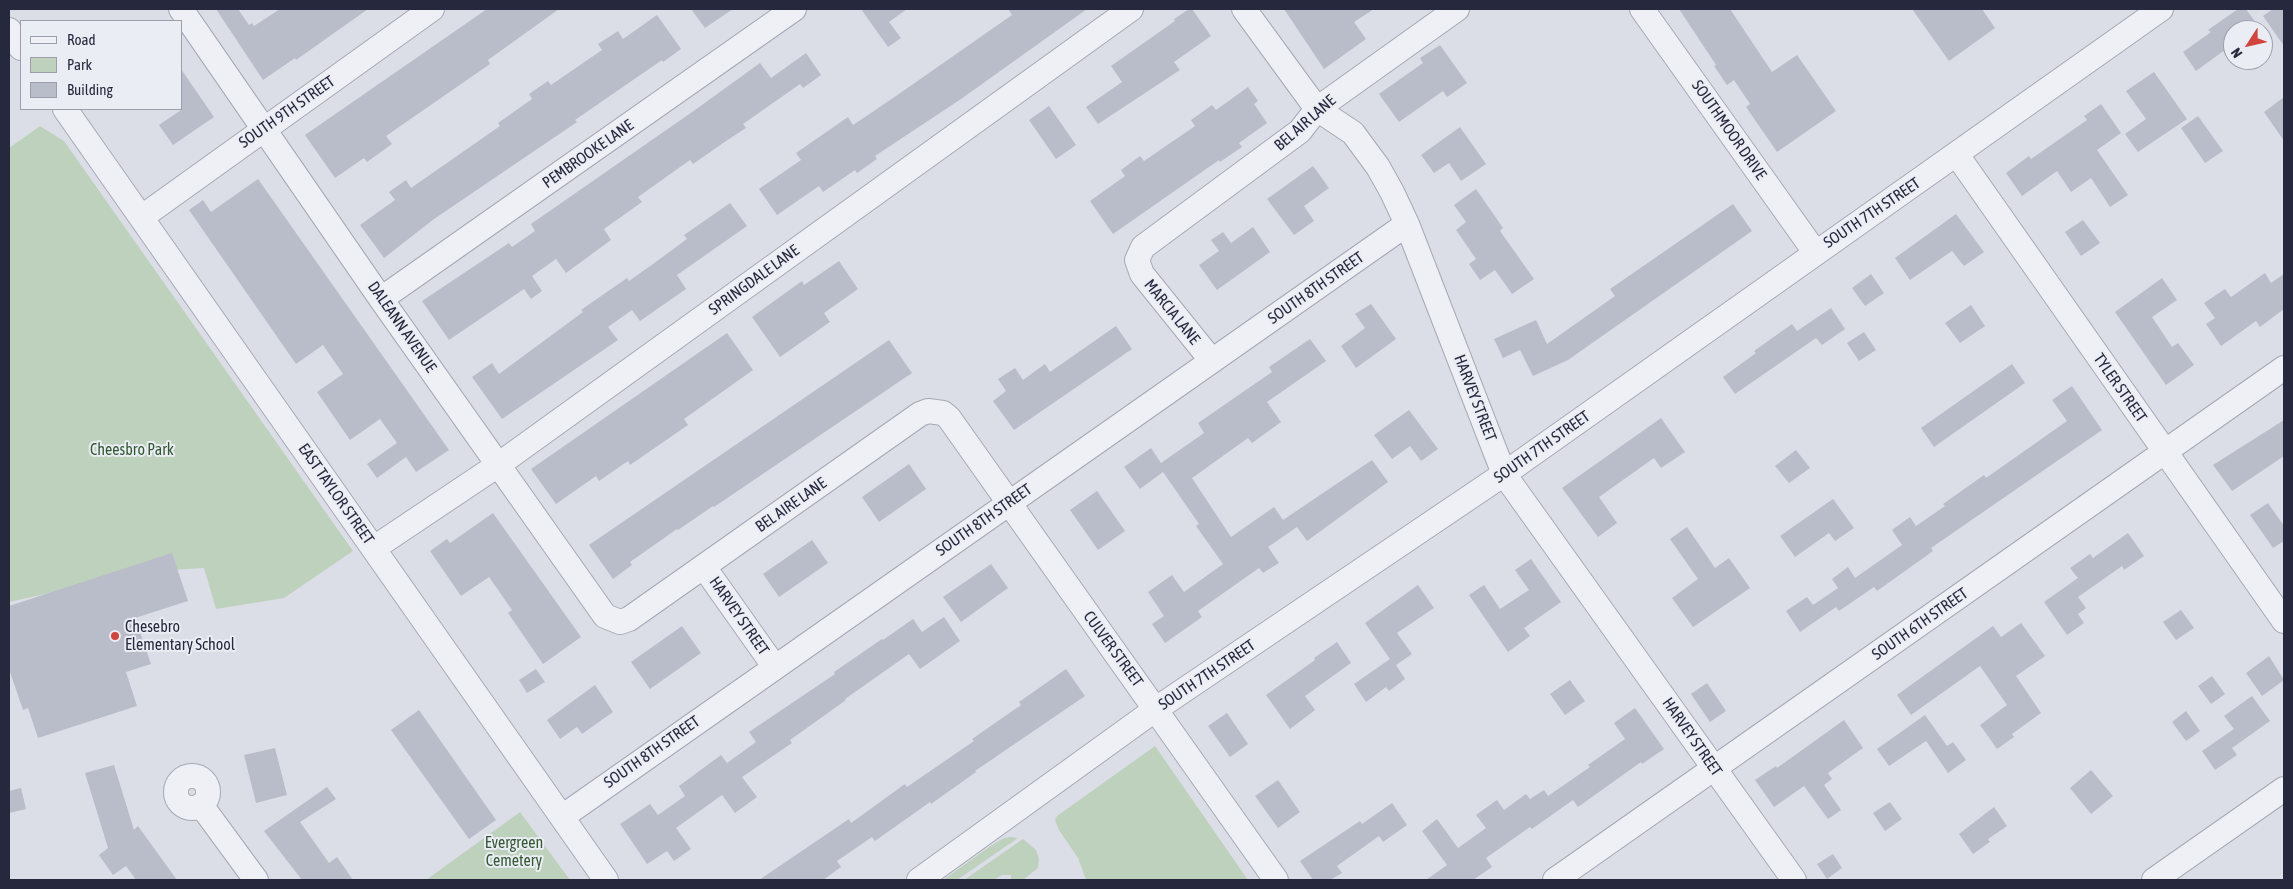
<!DOCTYPE html>
<style>
body{margin:0}
#map{position:relative;width:2293px;height:889px;overflow:hidden;background:#dcdee7;font-family:"Asap Condensed",sans-serif}
canvas{display:block}
.frame{position:absolute;inset:0;border:10px solid #26293d;pointer-events:none}
.legend{position:absolute;left:20px;top:20px;width:162px;height:90px;box-sizing:border-box;background:#ebedf4;border:1px solid #9c9fab;margin:0;padding:6px 9px;list-style:none;font-size:15px;color:#26293d}
.legend li{display:flex;align-items:center;gap:10px;height:25px}
.legend b{width:25px;border:1px solid #9c9fab}
.north{position:absolute;left:2223px;top:20px;width:50px;height:50px;box-sizing:border-box;background:#ebedf4;border:1px solid #9c9fab;border-radius:50%;rotate:235deg;font-size:14px;font-weight:700;line-height:20px;text-align:center;color:#26293d}
.north::after{content:'';display:block;margin:auto;width:18px;height:22px;background:#d0453d;clip-path:polygon(50% 0,100% 100%,50% 72%,0 100%)}
</style>
<div id="map">
<canvas width="2293" height="889"></canvas>
<div class="frame"></div>
<ul class="legend">
<li><b style="height:6px;background:#eff0f5"></b>Road</li>
<li><b style="height:14px;background:#bed1bd"></b>Park</li>
<li><b style="height:14px;background:#b9bcc9"></b>Building</li>
</ul>
<div class="north">N</div>
</div>
<script>
const context = document.querySelector('canvas').getContext('2d');
context.lineJoin = 'round';
function fillPath(path, color) {
  context.fillStyle = color;
  context.fill(path, 'evenodd');
}
function poly(rows) {
  const path = new Path2D();
  for (const r of rows) {
    if (r.length === 3) {
      path.moveTo(r[0] + r[2], r[1]);
      path.arc(r[0], r[1], r[2], 0, 2 * Math.PI);
      continue;
    }
    path.moveTo(r[0], r[1]);
    for (let i = 2; i < r.length; i += 2) path.lineTo(r[i], r[i + 1]);
  }
  return path;
}
function trace(path, color, width, dash) {
  context.strokeStyle = color;
  context.lineWidth = width;
  context.lineCap = dash ? 'butt' : 'round';
  context.setLineDash(dash || []);
  context.stroke(path);
}
function write(font, color, halo, rows, align = 'center') {
  context.font = font + ' "Asap Condensed",sans-serif';
  context.lineWidth = 4;
  context.setLineDash([]);
  context.textBaseline = 'middle';
  context.strokeStyle = halo;
  context.fillStyle = color;
  for (const [text, x, y, turn = 0] of rows) {
    context.save();
    context.translate(x, y);
    context.rotate((+turn || 0) * Math.PI / 180);
    context.textAlign = isNaN(turn) ? turn : align;
    if (halo) context.strokeText(text, 0, 0);
    context.fillText(text, 0, 0);
    context.restore();
  }
}
const green = poly([
 [40,126,64,141,353,551,284,598,216,609,204,568,152,571,9,602,9,148],
 [1155,746,1248,880,1086,880,1078,858,1059,830,1055,820,1057,816],
 [520,812,570,880,426,880],
 [1011,837,1018,838,957,880,943,880,989,847,1004,838],
 [1023,839,1036,850,1039,859,1038,868,1023,880,1011,880,1011,875,1002,875,994,880,964,880]
]);
const building = poly([
 [216,9,238,9,249,25,252,23,254,26,280,9,368,9,296,60,295,58,263,80],
 [487,9,559,9,488,60,490,64,386,136,392,144,367,162,364,158,335,178,305,135],
 [691,9,733,9,705,28],
 [861,9,907,9,889,22,901,38,888,47],
 [1008,9,1087,9,961,99,875,156,877,159,857,173,855,170,823,192,819,186,777,215,759,189,801,160,796,153,848,117,853,125,896,96,1012,15],
 [1189,9,1192,9,1211,36,1174,62,1180,70,1098,124,1086,107,1122,82,1111,66,1175,21,1174,19],
 [1284,9,1374,9,1354,22,1366,39,1324,69],
 [1679,9,1730,9,1772,72,1797,55,1836,111,1777,152,1746,107,1750,104,1734,80,1727,85,1714,66,1716,65],
 [1912,9,1982,9,1995,28,1949,61],
 [2238,9,2246,9,2261,30,2233,30,2233,44,2196,71,2183,52,2211,32,2208,30],
 [2273,9,2284,9,2284,46,2263,16],
 [657,15,681,49,663,62,662,60,575,120,577,122,434,219,384,258,360,225,395,200,389,192,406,180,411,188,500,126,498,123,532,99,529,94,548,81,551,85,602,50,598,44,618,31,623,39],
 [1440,45,1467,83,1447,97,1443,91,1399,122,1379,94,1423,63,1420,58],
 [806,53,821,75,803,88,800,84,743,124,746,128,729,139,693,164,690,160,638,197,642,202,604,229,611,240,566,273,556,259,532,276,542,291,531,299,524,289,449,340,422,301,509,243,512,247,535,231,531,224,695,110,760,63,771,78],
 [181,69,214,117,173,145,159,125,181,110],
 [2154,72,2187,119,2138,152,2125,134,2146,119,2126,91],
 [1248,87,1258,101,1254,104,1267,123,1239,143,1242,147,1220,162,1219,160,1113,234,1090,201,1125,176,1121,170,1140,156,1144,161,1195,126,1191,120,1212,105,1216,110],
 [2284,97,2284,141,2264,112],
 [2101,104,2121,133,2097,150,2128,195,2110,207,2091,178,2071,192,2057,171,2022,196,2006,173,2029,156,2031,159,2087,120,2084,116],
 [1049,106,1076,145,1056,159,1029,120],
 [2198,116,2223,151,2205,163,2181,128],
 [1460,127,1486,164,1461,181,1449,163,1434,173,1421,155],
 [1313,166,1329,188,1304,206,1314,221,1294,235,1267,199],
 [258,179,449,450,416,472,406,457,377,478,367,464,397,443,380,419,350,440,317,392,343,374,323,345,296,364,189,210,203,200,211,212],
 [1476,189,1503,228,1500,231,1534,279,1512,294,1495,270,1480,280,1469,264,1476,259,1456,230,1466,222,1454,205],
 [730,203,747,226,677,275,686,289,640,321,632,310,608,327,618,340,502,419,472,377,492,363,499,374,583,312,581,310,627,278,629,281,653,264,687,239,684,235],
 [1733,204,1752,231,1568,360,1533,376,1520,350,1503,358,1494,339,1536,320,1547,344,1615,296,1610,289],
 [1956,214,1984,252,1964,266,1952,251,1910,280,1895,258],
 [2083,220,2100,243,2081,256,2065,232],
 [1253,227,1270,252,1217,290,1199,265,1219,251,1211,240,1223,232,1231,243],
 [839,261,858,289,824,313,830,322,780,357,752,317,802,281,804,285],
 [2265,273,2271,283,2284,274,2284,309,2260,327,2256,321,2221,346,2206,324,2215,318,2204,303,2225,289,2231,297],
 [1871,274,1884,293,1865,306,1852,288],
 [2162,278,2177,300,2152,317,2172,347,2178,343,2194,365,2166,385,2115,312],
 [1371,304,1396,339,1356,368,1341,346,1365,328,1355,314],
 [1971,305,1985,326,1960,343,1945,323],
 [1831,308,1845,329,1822,345,1816,338,1735,394,1723,377,1756,353,1754,351,1792,324,1797,331],
 [1116,326,1132,349,1014,430,993,401,1006,391,998,379,1015,368,1023,380,1045,364,1050,372],
 [1864,332,1876,350,1859,361,1847,343],
 [727,333,753,370,684,419,688,425,630,465,628,461,599,481,596,476,556,504,531,469],
 [1310,339,1326,361,1267,402,1281,422,1252,443,1248,438,1192,478,1231,537,1274,507,1283,520,1372,460,1388,482,1307,541,1297,527,1268,547,1279,563,1263,573,1259,568,1198,611,1202,617,1165,643,1152,624,1164,616,1148,592,1172,575,1184,592,1223,564,1196,526,1199,524,1163,472,1140,489,1124,467,1151,448,1161,463,1204,433,1198,423,1272,372,1269,367],
 [889,340,912,373,714,507,713,506,678,530,677,529,630,562,632,565,613,579,589,545],
 [2012,364,2025,383,1934,447,1921,428],
 [2072,386,2102,430,1931,548,1933,551,1877,591,1874,587,1839,611,1836,607,1800,632,1786,611,1807,597,1813,605,1838,588,1832,579,1848,567,1855,578,1902,545,1892,530,1910,517,1916,526,1945,506,1943,504,1984,475,1986,478,2067,421,2052,400],
 [1409,410,1438,449,1421,461,1410,446,1392,459,1374,435],
 [1661,418,1685,452,1661,468,1654,458,1599,497,1617,523,1598,537,1562,488],
 [2284,420,2284,456,2232,491,2213,465],
 [1796,450,1810,468,1789,483,1775,466],
 [909,464,926,489,879,522,862,497],
 [1097,491,1125,531,1098,550,1070,510],
 [1833,499,1854,528,1835,541,1829,533,1795,557,1780,536],
 [2268,503,2284,526,2284,541,2273,548,2250,515],
 [493,513,581,637,543,664,508,613,512,610,489,577,461,596,430,551,447,539,450,543],
 [1687,527,1715,568,1729,558,1750,588,1693,627,1672,598,1698,579,1670,539],
 [2128,533,2144,556,2124,570,2122,566,2078,597,2086,608,2078,614,2084,623,2067,635,2044,602,2078,578,2070,568,2090,554,2093,558],
 [812,540,828,563,779,597,763,574],
 [172,553,188,601,135,618,151,664,126,672,137,706,38,738,28,708,23,710,9,669,9,606],
 [1531,559,1561,602,1524,628,1530,636,1508,652,1469,595,1484,585,1500,609,1529,590,1515,570],
 [991,564,1008,588,961,622,943,597],
 [1418,585,1434,608,1397,633,1412,654,1396,665,1405,679,1389,691,1386,687,1366,702,1354,684,1390,659,1365,623],
 [2181,610,2194,628,2176,640,2163,622],
 [944,617,960,641,920,669,909,654,845,699,846,700,790,740,792,743,742,777,757,797,735,813,722,795,676,828,691,849,674,861,667,851,647,864,620,824,650,804,658,815,685,796,679,786,721,755,727,763,756,742,749,732,835,674,834,672,882,639,883,640,913,619,922,632],
 [2021,623,2045,656,2016,676,2041,713,2012,734,2014,737,1997,749,1980,725,2007,705,1980,666,1911,715,1897,695,1993,626,2001,637],
 [682,626,701,653,650,689,631,662],
 [1337,642,1351,663,1305,696,1315,710,1290,729,1266,695,1315,660,1314,658],
 [2269,656,2284,680,2262,696,2246,673],
 [536,669,545,682,527,693,519,680],
 [1066,669,1085,696,975,771,976,772,931,804,930,802,875,841,872,837,837,861,841,867,823,880,759,880,849,819,851,823,905,784,907,787,974,741,972,739,1021,705,1019,702],
 [2212,676,2225,694,2211,704,2198,686],
 [1570,680,1585,701,1565,715,1550,694],
 [1707,683,1726,711,1710,722,1691,694],
 [595,685,613,712,582,734,577,727,560,739,547,720],
 [2252,696,2270,721,2232,748,2237,755,2215,770,2202,751,2234,729,2224,716],
 [1635,708,1664,749,1642,764,1641,762,1578,807,1573,800,1532,829,1530,827,1486,858,1492,867,1473,880,1426,880,1447,865,1422,831,1437,819,1458,848,1486,828,1476,815,1497,800,1504,810,1526,794,1530,799,1544,790,1548,796,1590,767,1588,765,1625,739,1614,723],
 [419,710,496,820,469,839,391,730],
 [2186,711,2200,731,2186,741,2172,722],
 [1227,713,1248,744,1230,757,1208,726],
 [1925,715,1947,746,1953,742,1966,760,1948,773,1926,741,1889,766,1877,749],
 [1844,720,1863,748,1828,773,1832,779,1824,785,1841,810,1828,819,1804,786,1774,807,1755,780,1776,766,1777,768],
 [275,748,287,795,256,803,244,755],
 [114,765,134,830,138,826,177,880,136,880,126,866,113,875,99,855,108,848,85,773],
 [2091,770,2113,796,2091,814,2070,788],
 [1278,780,1300,812,1278,828,1255,796],
 [327,787,336,799,300,822,329,863,337,857,353,880,302,880,264,831],
 [21,788,26,809,9,813,9,791],
 [1890,802,1902,819,1885,831,1873,813],
 [1392,803,1407,825,1383,842,1379,836,1337,866,1342,873,1330,880,1313,880,1300,861,1360,821,1362,824],
 [1994,807,2007,826,1988,839,1990,842,1973,854,1959,834],
 [1833,854,1842,868,1827,879,1817,864]
]);
const minor = poly([
 [181,9,381,299,605,616,620,622,629,619,920,414,928,411,943,413,949,418,1276,880],
 [1244,9,1317,109,1353,133,1378,167,1392,192,1407,224,1504,474,1794,880],
 [1642,9,1815,252],
 [9,30,21,48],
 [65,109,606,880],
 [1957,155,2284,621],
 [142,217,432,9],
 [381,299,794,9],
 [1212,361,1142,274,1137,260,1143,247,1300,131,1317,109,1457,9],
 [374,548,498,465,1131,9],
 [704,567,774,666],
 [192,792,16],
 [201,805,256,880],
 [562,817,1407,224],
 [919,880,1156,709,1504,474,2161,9],
 [1555,880,2284,368],
 [2154,880,2284,789]
]);
const markers = [
 [115,636,5,"#d0453d"]
];
const streetNames = [
 ["SOUTH 9TH STREET",287,112,-35],
 ["BEL AIR LANE",1305,123,-41],
 ["SOUTHMOOR DRIVE",1729,130,55],
 ["PEMBROOKE LANE",588,154,-35],
 ["SOUTH 7TH STREET",1872,213,-34],
 ["SPRINGDALE LANE",754,280,-36],
 ["SOUTH 8TH STREET",1316,288,-35],
 ["MARCIA LANE",1172,312,51],
 ["DALEANN AVENUE",402,327,55],
 ["TYLER STREET",2120,388,55],
 ["HARVEY STREET",1475,398,69],
 ["SOUTH 7TH STREET",1542,447,-35],
 ["EAST TAYLOR STREET",336,494,55],
 ["BEL AIRE LANE",791,505,-35],
 ["SOUTH 8TH STREET",984,520,-35],
 ["HARVEY STREET",739,616,55],
 ["SOUTH 6TH STREET",1920,624,-35],
 ["CULVER STREET",1113,649,54],
 ["SOUTH 7TH STREET",1207,675,-34],
 ["HARVEY STREET",1692,737,55],
 ["SOUTH 8TH STREET",652,752,-35]
];
const parkNames = [
 ["Cheesbro Park",132,450],
 ["Evergreen",514,843],
 ["Cemetery",514,861]
];
const poiNames = [
 ["Chesebro",125,627],
 ["Elementary School",125,645]
];
fillPath(green, '#bed1bd');
fillPath(building, '#b9bcc9');
trace(minor, '#a5a8b4', 26);
trace(minor, '#eff0f5', 24);
for (const [x, y, r, color] of markers) {
  const dot = new Path2D();
  dot.arc(x, y, r, 0, 2 * Math.PI);
  context.fillStyle = color;
  context.fill(dot);
  trace(dot, '#ebedf4', 2);
}
write('16px', '#26293d', '#ebedf4', streetNames);
write('16px', '#335933', '#ebedf4', parkNames);
write('16px', '#26293d', '#ebedf4', poiNames, 'left');
</script>
